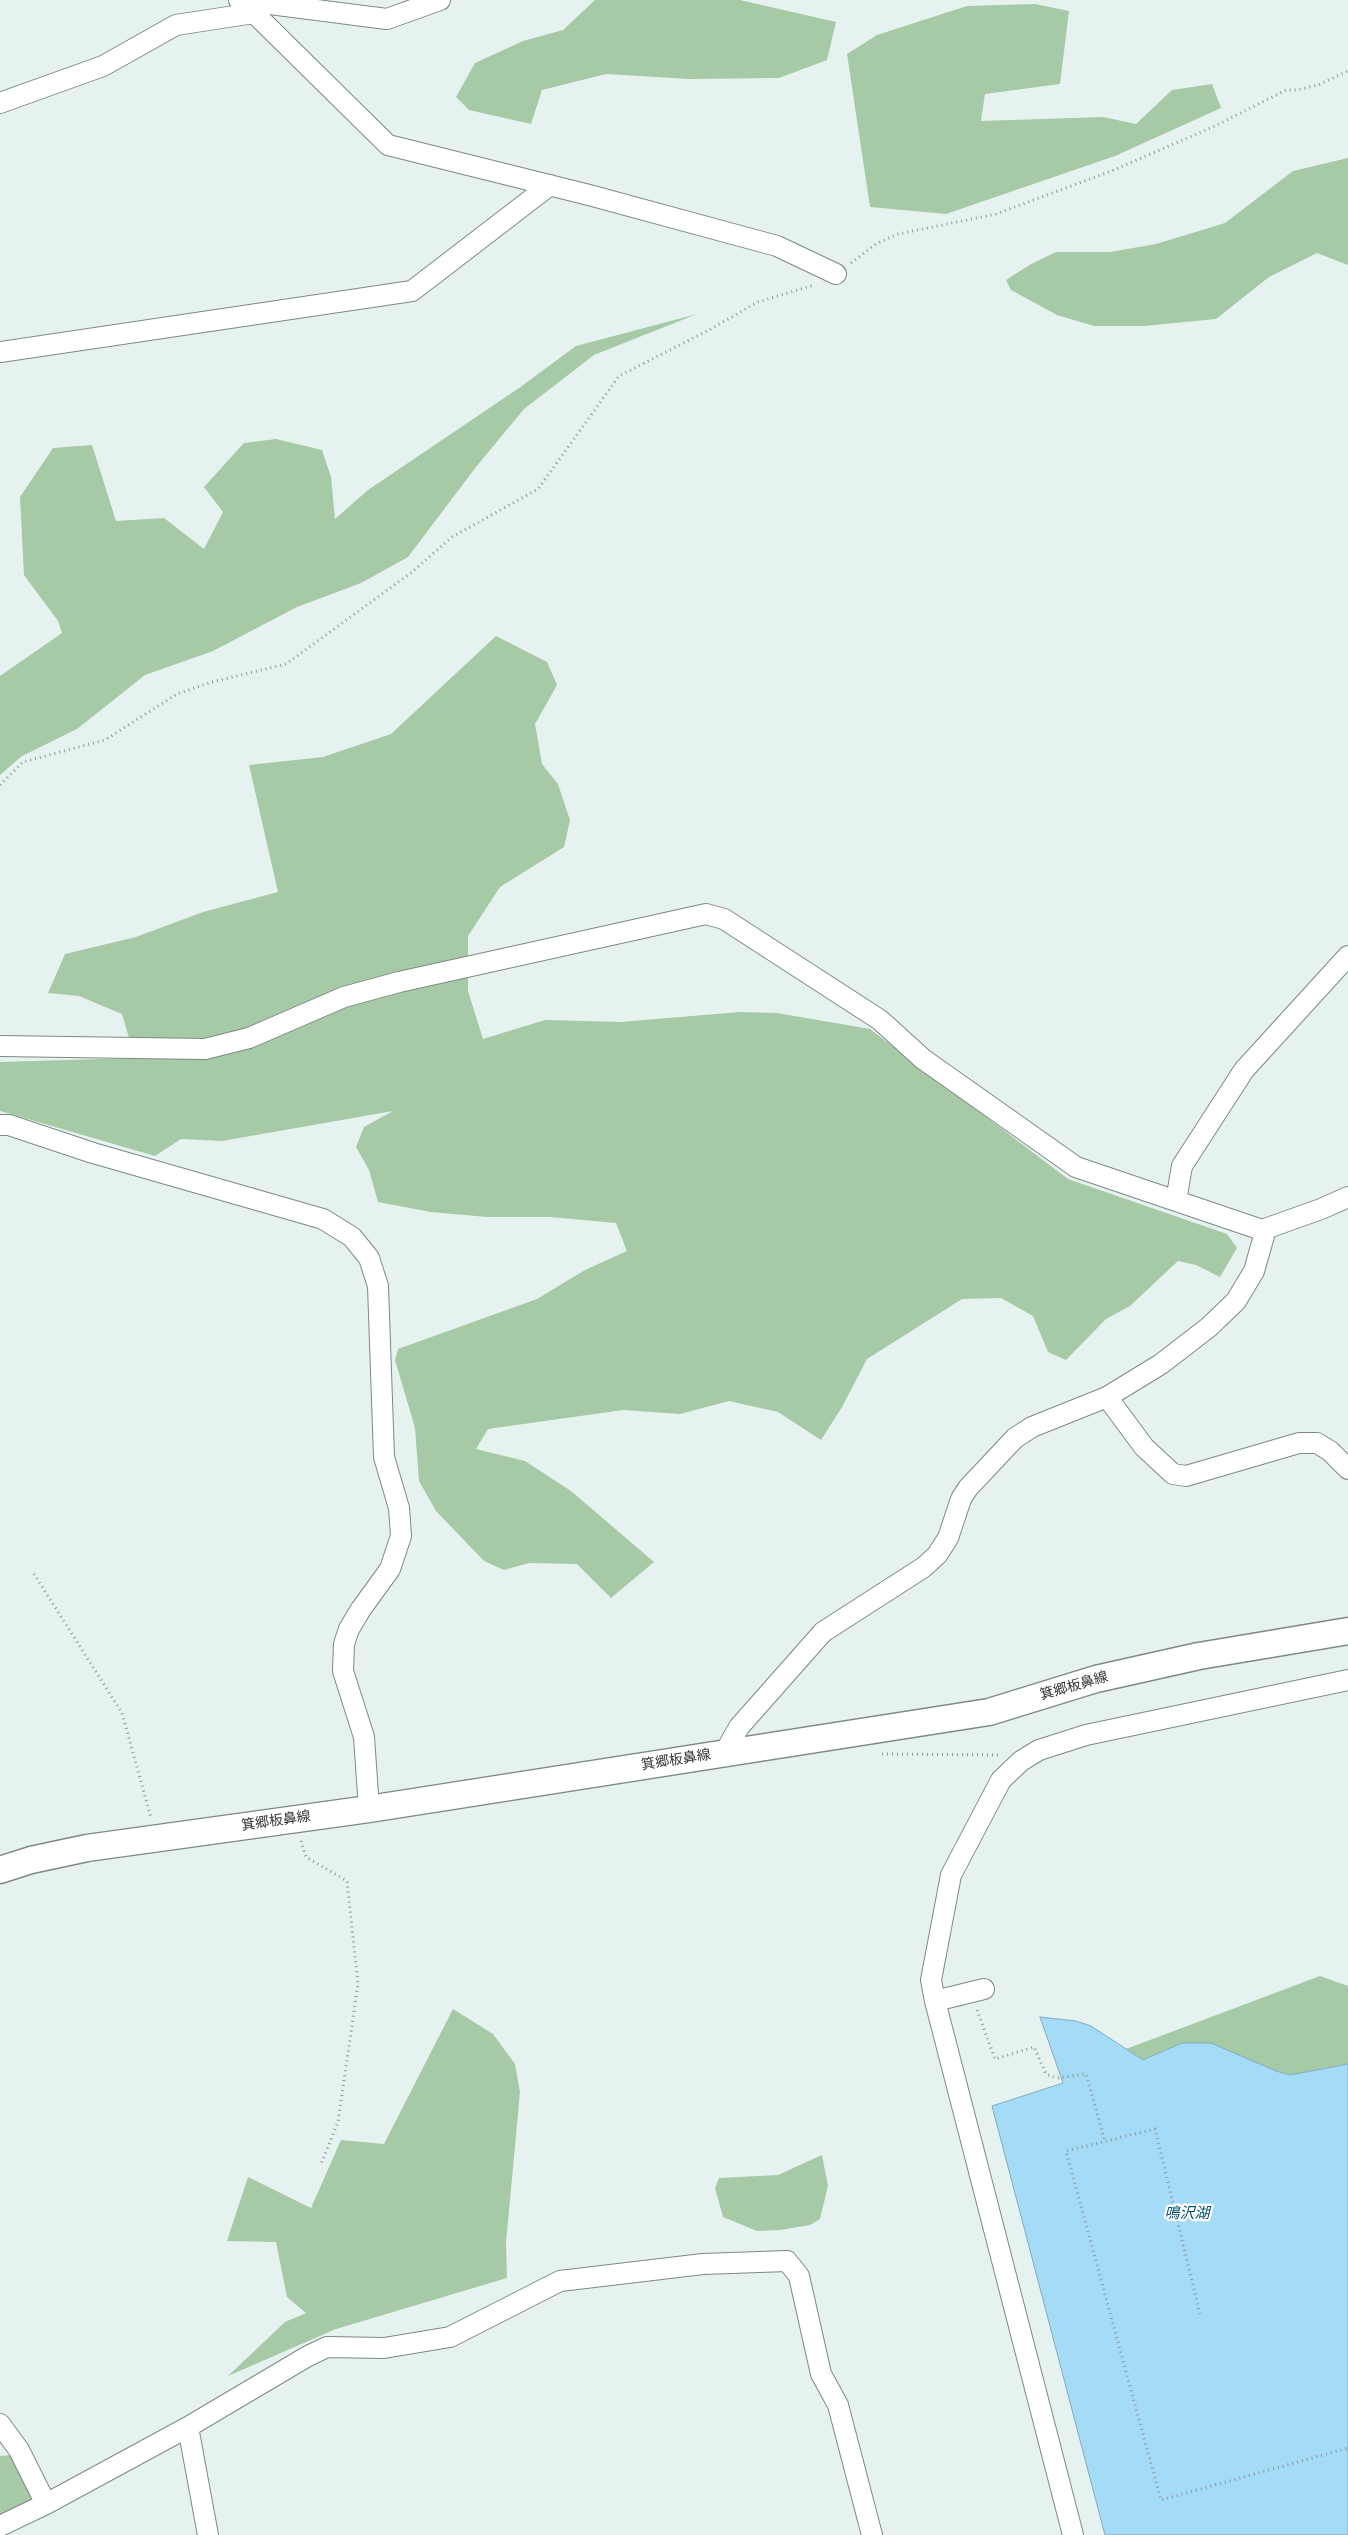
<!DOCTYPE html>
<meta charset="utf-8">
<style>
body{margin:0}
canvas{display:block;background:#e6f2f0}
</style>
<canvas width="1348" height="2535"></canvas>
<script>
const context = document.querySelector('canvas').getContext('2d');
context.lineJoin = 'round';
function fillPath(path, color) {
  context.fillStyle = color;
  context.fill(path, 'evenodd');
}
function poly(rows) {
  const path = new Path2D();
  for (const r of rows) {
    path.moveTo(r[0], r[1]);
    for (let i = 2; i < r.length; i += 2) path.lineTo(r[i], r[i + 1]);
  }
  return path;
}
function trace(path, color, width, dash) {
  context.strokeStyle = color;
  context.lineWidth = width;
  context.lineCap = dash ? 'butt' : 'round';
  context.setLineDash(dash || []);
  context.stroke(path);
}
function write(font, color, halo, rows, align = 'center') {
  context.font = font + ' Montserrat,"Noto Sans JP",sans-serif';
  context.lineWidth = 4.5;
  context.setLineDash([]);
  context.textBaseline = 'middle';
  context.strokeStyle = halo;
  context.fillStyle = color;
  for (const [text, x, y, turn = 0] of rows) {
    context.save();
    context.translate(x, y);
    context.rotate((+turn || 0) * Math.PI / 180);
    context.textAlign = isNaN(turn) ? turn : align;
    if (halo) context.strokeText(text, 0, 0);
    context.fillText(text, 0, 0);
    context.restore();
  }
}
const green = poly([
 [595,0,740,0,836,22,827,60,779,78,689,79,606,74,542,90,531,124,469,110,456,97,475,63,523,41,563,30],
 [1035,4,1069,11,1060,84,985,94,981,121,1103,117,1136,124,1172,90,1212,84,1221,108,1115,156,946,214,870,207,847,54,877,35,967,6],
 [1348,158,1348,265,1317,253,1269,277,1216,319,1144,326,1094,326,1057,315,1011,290,1006,280,1031,264,1056,252,1110,252,1156,244,1225,223,1293,171],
 [697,314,594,355,524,409,476,467,408,557,361,583,297,607,213,651,145,675,77,729,22,756,0,775,0,676,62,633,58,621,24,575,20,497,53,448,92,445,116,521,164,518,204,549,223,512,204,487,244,443,276,439,322,450,331,477,335,519,368,490,519,388,576,346],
 [496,636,547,662,557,685,535,724,542,764,558,784,570,820,564,847,500,887,468,936,468,991,483,1039,545,1020,621,1022,739,1012,777,1013,870,1029,1068,1179,1227,1234,1237,1248,1220,1277,1196,1265,1178,1261,1130,1306,1106,1319,1066,1360,1048,1352,1033,1316,1001,1298,962,1299,867,1359,842,1407,821,1440,778,1412,729,1401,680,1414,623,1410,488,1429,476,1449,525,1461,571,1491,654,1562,611,1598,577,1564,529,1563,504,1570,484,1561,436,1511,419,1481,415,1428,395,1360,398,1349,537,1299,585,1270,627,1251,616,1223,550,1217,487,1217,431,1212,378,1202,369,1170,356,1147,364,1127,393,1111,222,1141,181,1139,155,1156,0,1111,0,1062,135,1058,122,1014,79,996,48,993,65,954,136,937,203,912,278,892,249,765,323,757,391,734],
 [1320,1976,1348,1986,1348,2064,1291,2075,1182,2043,1143,2060,1118,2052],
 [453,2009,493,2034,515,2064,520,2092,506,2243,507,2278,336,2329,228,2376,285,2322,306,2313,287,2297,276,2242,227,2241,248,2177,311,2208,341,2140,384,2144],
 [822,2155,828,2186,820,2219,810,2225,780,2230,757,2231,723,2217,715,2188,719,2178,778,2175],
 [12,2455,38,2501,0,2518,0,2456]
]);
const water = poly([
 [1040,2017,1076,2021,1091,2026,1143,2060,1182,2043,1211,2043,1276,2071,1290,2075,1348,2064,1348,2535,1105,2535,992,2106,1063,2083,1040,2017]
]);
const path = poly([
 [851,263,876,244,898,234,996,214,1114,170,1215,126,1286,90,1297,90,1318,85,1348,71],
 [0,785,23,762,105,740,177,694,212,682,286,664,412,572,452,537,538,489,619,376,707,331,758,302,814,285],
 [34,1574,122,1713,151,1818],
 [882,1754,998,1755],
 [301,1841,306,1857,347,1881,358,1984,338,2122,321,2164],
 [977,2010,995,2059,1034,2047,1046,2074,1057,2078,1086,2074,1105,2141],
 [1200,2314,1155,2129,1066,2151,1161,2500,1348,2448]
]);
const minor = poly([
 [239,0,387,19,440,0],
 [254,13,388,145,589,195,777,246,836,274],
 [0,103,103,66,176,25,254,13,265,3],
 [0,352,412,291,550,185],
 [0,1046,205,1049,249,1038,344,997,399,982,706,914,724,919,880,1020,923,1059,1076,1167,1262,1230,1264,1236,1254,1271,1236,1301,1209,1327,1161,1364,1107,1397,1032,1427,1015,1438,968,1488,961,1499,948,1538,937,1555,924,1567,823,1632,739,1727,725,1752],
 [0,1125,9,1125,93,1153,323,1219,352,1237,369,1258,378,1286,384,1457,399,1508,401,1536,390,1569,361,1609,349,1629,344,1644,343,1671,364,1737,369,1809],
 [1176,1201,1182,1166,1244,1070,1348,956],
 [1262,1230,1321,1209,1348,1197],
 [1107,1397,1144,1447,1173,1474,1186,1476,1299,1443,1317,1443,1330,1451,1348,1469],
 [935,2001,984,1989],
 [0,2424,19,2450,46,2504],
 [188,2427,308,2356,327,2347,384,2348,450,2337,560,2281,703,2264,787,2261,799,2276,821,2374,838,2405,872,2535],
 [0,2526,46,2504,188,2427,208,2535],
 [1073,2535,935,2001,931,1980,951,1875,1001,1780,1021,1761,1039,1750,1086,1735,1348,1680]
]);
const major = poly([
 [0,1870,31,1860,87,1848,369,1809,989,1712,1096,1679,1199,1656,1348,1631]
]);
const streetNames = [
 ["箕郷板鼻線",1074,1686,-16],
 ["箕郷板鼻線",676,1760,-9],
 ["箕郷板鼻線",276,1821,-8]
];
const waterNames = [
 ["鳴沢湖",1187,2214]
];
fillPath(green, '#a6caa5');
fillPath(water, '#a4dcf7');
trace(water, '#82abbe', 1);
trace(minor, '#7e8987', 22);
trace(major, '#7e8987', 29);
trace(path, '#8e9695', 3, [1, 4]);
trace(minor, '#fff', 20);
trace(major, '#fff', 26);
write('14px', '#343838', '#fff', streetNames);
write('italic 15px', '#01506a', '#fff', waterNames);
</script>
